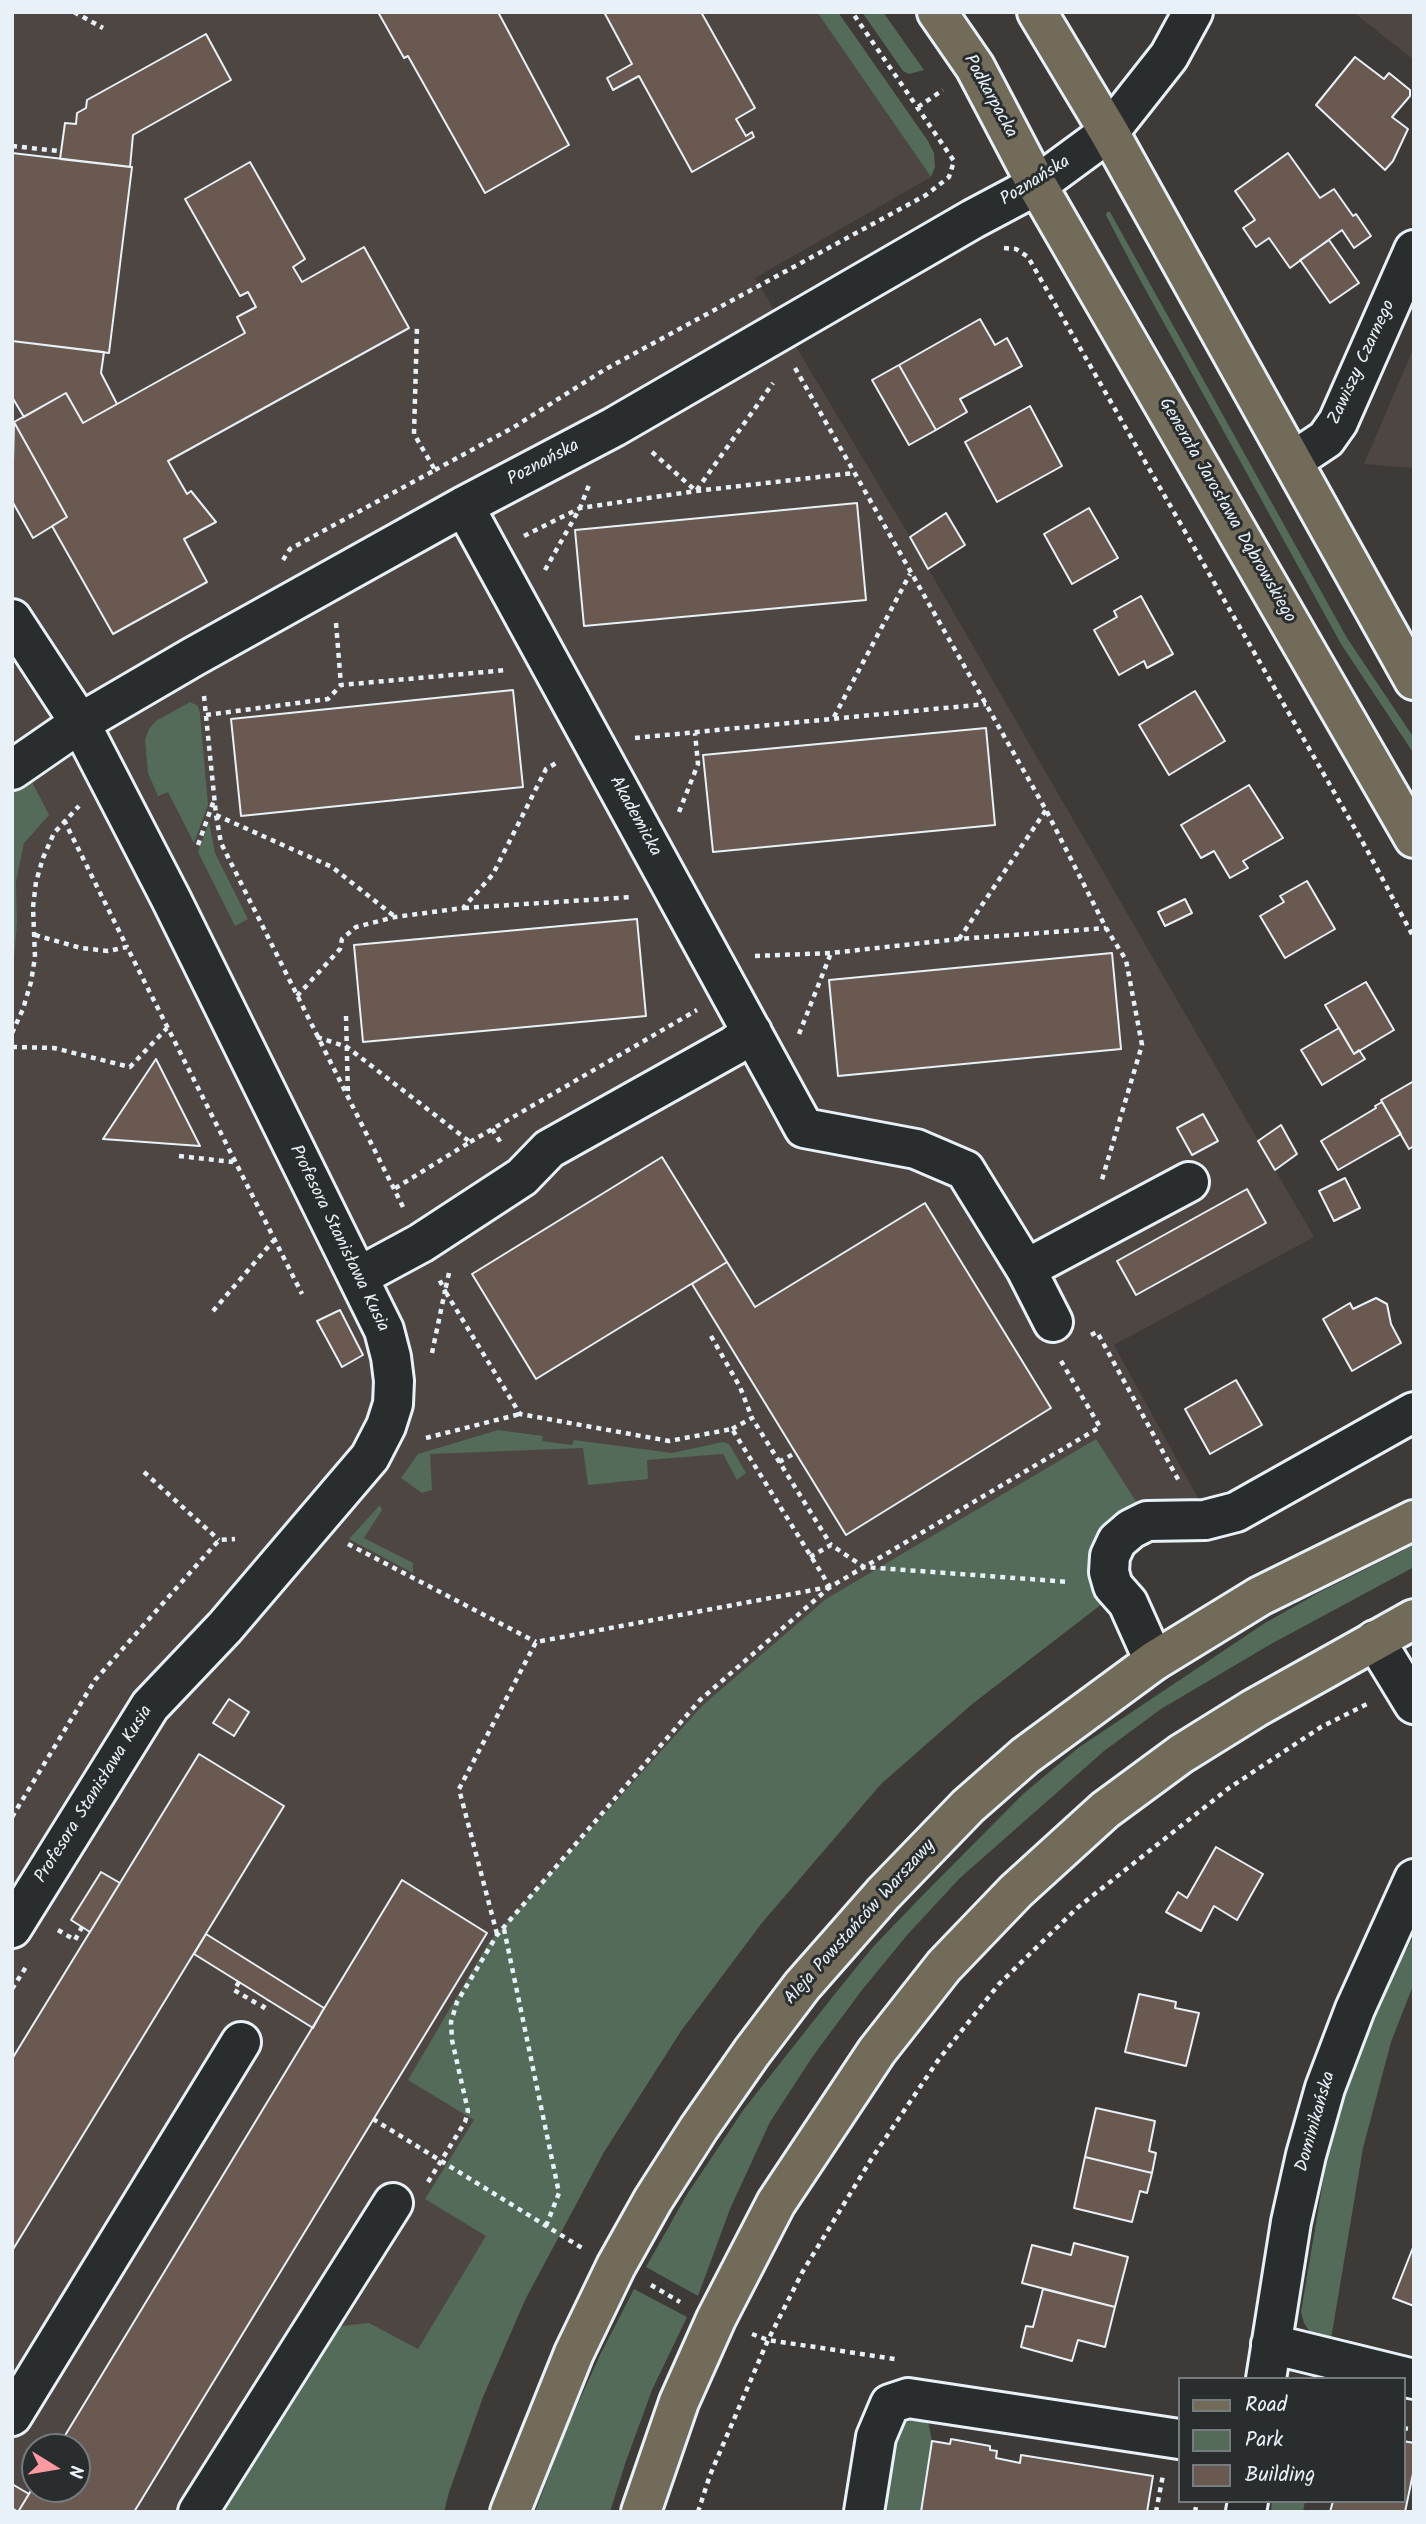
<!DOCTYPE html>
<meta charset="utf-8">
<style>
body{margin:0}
#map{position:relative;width:1426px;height:2524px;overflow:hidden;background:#3d3a38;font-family:Kalam,sans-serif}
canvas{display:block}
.frame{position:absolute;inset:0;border:14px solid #e8f1f8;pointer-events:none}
.legend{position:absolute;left:1178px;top:2377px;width:228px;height:126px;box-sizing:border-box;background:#2a2d2e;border:2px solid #767b7f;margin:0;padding:9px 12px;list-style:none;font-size:21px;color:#e8f1f8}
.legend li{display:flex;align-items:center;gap:14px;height:35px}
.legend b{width:35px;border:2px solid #767b7f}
.north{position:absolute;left:21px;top:2433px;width:70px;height:70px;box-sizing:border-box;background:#2a2d2e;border:2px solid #767b7f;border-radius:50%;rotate:101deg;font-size:19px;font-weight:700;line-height:28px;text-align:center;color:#e8f1f8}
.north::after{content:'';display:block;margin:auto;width:24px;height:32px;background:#ff9aa2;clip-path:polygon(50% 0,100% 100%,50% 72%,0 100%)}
</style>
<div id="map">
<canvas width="1426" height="2524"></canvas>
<div class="frame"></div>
<ul class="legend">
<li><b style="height:9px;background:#726b5a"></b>Road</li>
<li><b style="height:19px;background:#536b58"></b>Park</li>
<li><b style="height:19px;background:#695950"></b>Building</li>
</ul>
<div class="north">N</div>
</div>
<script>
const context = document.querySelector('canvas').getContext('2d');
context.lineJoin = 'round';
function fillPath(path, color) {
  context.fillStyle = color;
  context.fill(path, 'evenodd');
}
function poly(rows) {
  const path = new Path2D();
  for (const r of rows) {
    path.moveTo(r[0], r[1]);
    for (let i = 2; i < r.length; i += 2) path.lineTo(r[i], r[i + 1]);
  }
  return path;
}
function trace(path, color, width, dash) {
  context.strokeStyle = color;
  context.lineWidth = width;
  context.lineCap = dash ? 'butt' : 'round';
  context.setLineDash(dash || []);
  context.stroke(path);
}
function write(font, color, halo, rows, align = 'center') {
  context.font = font + ' Kalam,sans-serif';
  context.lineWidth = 6;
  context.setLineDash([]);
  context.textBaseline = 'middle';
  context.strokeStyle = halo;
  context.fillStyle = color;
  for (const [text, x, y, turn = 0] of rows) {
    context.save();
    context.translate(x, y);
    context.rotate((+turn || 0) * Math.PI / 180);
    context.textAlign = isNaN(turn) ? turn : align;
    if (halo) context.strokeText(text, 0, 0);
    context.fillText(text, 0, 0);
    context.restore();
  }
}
const built = poly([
 [12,12,817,12,931,177,755,278,910,537,1314,1237,1114,1345,1205,1511,1173,1511,971,1705,881,1784,761,1924,681,2031,604,2152,525,2300,483,2397,442,2512,12,2512],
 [35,2447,77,2447,77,2489,35,2489],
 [1353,12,1414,12,1414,60],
 [1414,347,1414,468,1364,464]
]);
const green = poly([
 [817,12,838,12,928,141,934,153,935,167,931,177],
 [862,12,883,12,924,70,909,74,903,71],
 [1107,212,1110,212,1347,638,1414,738,1414,754,1341,644,1133,267,1106,215],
 [190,702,198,706,200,714,208,805,194,843,168,792,158,796,148,773,145,740,149,729,156,721],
 [30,778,49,815,24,843,16,881,17,922,12,987,12,792],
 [209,822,215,853,248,919,235,926,198,852],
 [498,1430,543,1436,542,1441,572,1445,574,1440,672,1453,723,1442,729,1444,746,1473,737,1480,723,1454,647,1460,648,1479,588,1485,583,1448,430,1454,432,1490,422,1493,401,1478,418,1454],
 [1096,1439,1141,1509,1107,1600,971,1705,881,1784,761,1924,681,2031,604,2152,525,2300,483,2397,449,2492,444,2512,224,2512,341,2326,369,2323,418,2349,486,2236,425,2199,474,2120,408,2080,489,1942,702,1706,826,1599],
 [380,1505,382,1510,364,1538,413,1563,413,1573,349,1539],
 [1414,1545,1414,1567,1271,1644,1161,1709,1104,1751,960,1878,908,1934,862,1990,813,2056,770,2122,730,2209,698,2296,646,2267,686,2196,744,2109,834,1995,872,1948,920,1898,1023,1794,1078,1748,1265,1623,1318,1593],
 [1414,1936,1414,1983,1391,2042,1363,2148,1330,2345,1314,2338,1304,2323,1301,2312,1327,2158,1354,2065,1392,1975],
 [634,2289,687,2317,652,2390,625,2464,610,2512,535,2512,566,2430,600,2355],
 [910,2421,928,2421,932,2441,921,2512,880,2512,897,2430,903,2423],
 [1272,2501,1305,2501,1303,2512,1271,2512]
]);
const building = poly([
 [378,12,498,12,569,145,485,193,408,56,404,58,378,12],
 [604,12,701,12,755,108,736,119,746,136,752,132,754,137,692,172,639,76,613,90,607,78,632,64,604,12],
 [206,34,231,80,133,135,130,167,60,159,65,123,76,124,77,113,86,108,87,100,206,34],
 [1355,57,1384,79,1389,73,1410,90,1410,96,1392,117,1408,129,1393,161,1385,170,1316,105,1355,57],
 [12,153,132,167,109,353,12,341,12,153],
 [1288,153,1320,198,1334,189,1353,216,1356,214,1371,236,1354,248,1342,230,1290,268,1269,238,1256,247,1243,228,1255,220,1235,191,1288,153],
 [250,162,305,259,293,267,302,282,364,247,409,328,168,461,187,494,191,491,216,522,184,539,207,582,113,634,52,526,67,517,14,422,66,393,83,423,245,333,237,317,256,307,248,292,240,296,185,199,250,162],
 [1329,240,1359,283,1330,303,1300,260,1329,240],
 [980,319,995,345,1007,338,1022,366,960,399,967,412,936,430,899,365,980,319],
 [12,341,104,352,101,373,117,404,83,423,66,393,24,417,12,397,12,341],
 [899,365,936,430,909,445,872,380,899,365],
 [1030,406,1062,466,997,502,965,442,1030,406],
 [14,422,67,517,33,538,12,501,14,422],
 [857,503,866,600,584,626,575,530,857,503],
 [1089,508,1118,558,1072,584,1044,534,1089,508],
 [946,513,965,545,928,569,910,537,946,513],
 [1141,596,1173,654,1147,668,1144,661,1119,675,1094,630,1117,617,1114,611,1141,596],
 [513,690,523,787,241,816,231,719,513,690],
 [1195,691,1225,741,1169,775,1139,725,1195,691],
 [986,728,995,825,713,852,703,755,986,728],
 [1249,785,1283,838,1243,861,1248,868,1230,878,1214,851,1201,858,1181,825,1249,785],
 [1307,881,1335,929,1285,958,1260,916,1284,902,1280,896,1307,881],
 [1185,899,1192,913,1165,926,1158,912,1185,899],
 [637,919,646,1016,363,1042,354,945,637,919],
 [1112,953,1121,1049,838,1076,829,980,1112,953],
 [1366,982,1394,1030,1354,1054,1325,1005,1366,982],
 [1339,1028,1354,1054,1359,1050,1365,1059,1322,1085,1301,1050,1339,1028],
 [156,1059,200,1146,103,1139,156,1059],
 [1414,1081,1414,1146,1409,1149,1381,1100,1414,1081],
 [1382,1102,1401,1134,1338,1170,1321,1141,1376,1108,1375,1106,1382,1102],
 [1203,1114,1218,1141,1192,1155,1177,1128,1203,1114],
 [1281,1125,1297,1154,1275,1170,1258,1141,1281,1125],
 [662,1157,727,1262,536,1379,472,1274,662,1157],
 [1345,1178,1360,1208,1334,1221,1319,1191,1345,1178],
 [1247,1189,1266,1223,1136,1295,1117,1261,1247,1189],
 [925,1203,1051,1408,846,1535,692,1284,727,1262,755,1307,925,1203],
 [1376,1298,1387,1304,1391,1324,1401,1343,1352,1371,1323,1319,1350,1303,1353,1309,1376,1298],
 [340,1310,363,1355,342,1367,317,1321,340,1310],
 [1236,1380,1262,1425,1210,1454,1185,1409,1236,1380],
 [229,1699,249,1712,234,1736,213,1723,229,1699],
 [199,1754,284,1806,12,2251,12,2059,199,1754],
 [1216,1847,1263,1874,1237,1920,1214,1906,1201,1931,1166,1912,1178,1892,1187,1898,1216,1847],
 [101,1872,120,1883,90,1932,71,1920,101,1872],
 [402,1880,487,1933,134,2512,18,2512,35,2484,35,2489,77,2489,77,2447,58,2447,402,1880],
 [206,1934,324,2008,313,2028,194,1954,206,1934],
 [1139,1994,1176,2002,1175,2008,1199,2013,1186,2066,1125,2052,1139,1994],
 [1096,2108,1155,2121,1149,2151,1156,2153,1152,2173,1085,2157,1096,2108],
 [1085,2157,1152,2173,1147,2193,1140,2191,1132,2222,1074,2208,1085,2157],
 [1074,2243,1128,2257,1115,2307,1022,2283,1032,2245,1071,2255,1074,2243],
 [1414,2245,1414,2306,1393,2298,1414,2245],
 [1043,2289,1115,2307,1105,2347,1078,2340,1072,2361,1021,2347,1026,2326,1033,2327,1043,2289],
 [951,2439,990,2446,990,2450,997,2451,996,2458,1020,2463,1021,2455,1153,2476,1147,2512,921,2512,932,2441,950,2444,951,2439],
 [1403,2441,1414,2443,1414,2469,1405,2512,1330,2512,1333,2501,1403,2501,1403,2441],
 [12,2484,29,2494,18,2512,12,2508,12,2484]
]);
const path = poly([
 [74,12,103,28],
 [918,107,943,90],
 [12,146,59,151],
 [1004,248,1016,249,1028,257,1366,848,1414,938],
 [795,368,1046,810,1106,928,1126,960,1142,1045,1101,1183],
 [652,452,696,491,773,383],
 [435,470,514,427,604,370,926,195,949,177,954,161,852,12],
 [524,536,580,508,696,491,854,473],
 [283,560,290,549,435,470,414,434,417,326],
 [545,570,580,508,589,485],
 [336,623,341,685,507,670],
 [204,696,216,815,221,843,403,1207],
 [206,715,328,699,341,685],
 [834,717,910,574],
 [635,738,986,704],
 [679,812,698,764,695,733],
 [216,815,332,867,394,916],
 [64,820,127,947],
 [198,845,214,800],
 [464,908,633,897],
 [35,935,81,948,108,951,127,947,302,1294],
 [959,939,1046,810],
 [755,956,831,953,959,939,1106,928],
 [297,996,340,949,342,939,356,927,395,917,463,908,493,874,546,769,558,762],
 [346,1016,348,1096],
 [12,1033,23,1009,31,982,35,957,33,907,36,882,43,858,54,833,79,806],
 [799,1034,831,953],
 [317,1037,347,1047,470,1142,394,1189],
 [12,1047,54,1048,130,1067,167,1028],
 [492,1129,501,1143],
 [470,1142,697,1010],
 [179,1156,233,1162],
 [449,1273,445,1291,520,1414,669,1441,732,1429,830,1587,864,1567,1070,1582],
 [213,1311,274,1240],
 [1091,1335,1097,1332,1179,1481],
 [711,1336,740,1387,752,1418],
 [432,1353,445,1291,438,1277],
 [732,1429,752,1418,831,1545],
 [426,1438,520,1414],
 [779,1462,795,1453],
 [144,1472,219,1540],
 [348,1544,536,1642],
 [810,1557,831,1545,864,1567,1100,1427,1061,1361],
 [12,1817,95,1680,219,1540,235,1539],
 [504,1929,559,2193,546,2226],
 [58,1930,75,1940,82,1927],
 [497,1934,459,1789,536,1642,829,1587],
 [239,1982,234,1990,256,2003],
 [12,1989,26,1967],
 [262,2009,268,2000],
 [373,2119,582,2248],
 [428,2182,465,2122,468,2111,452,2040,451,2022,457,2002,497,1935,700,1700,830,1587],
 [651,2285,680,2302],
 [752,2334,768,2340,895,2359],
 [1403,2428,1414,2430],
 [698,2512,710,2475,768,2340,803,2271,872,2158,939,2059,999,1984,1077,1908,1229,1788,1321,1727,1369,1703],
 [1156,2512,1163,2475],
 [1195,2512,1197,2501]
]);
const minor = poly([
 [1293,461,1326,439,1338,422,1414,250],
 [464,506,804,1128,916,1149,965,1170,1026,1269,1189,1182],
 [12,619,80,723,171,899,384,1330,391,1357,394,1381,393,1404,386,1426,370,1457,225,1627,150,1706,12,1928],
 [12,770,80,723,193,657,464,506,614,427,973,219,1037,185,1109,132,1169,56,1193,12],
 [1026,1269,1053,1322],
 [358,1277,421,1243,522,1177,549,1149,733,1046,752,1032],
 [1375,1640,1414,1704],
 [1154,1661,1128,1603,1113,1586,1109,1572,1110,1556,1117,1541,1131,1529,1147,1521,1205,1520,1236,1512,1414,1412],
 [1271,2344,1414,2379],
 [1266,2379,1291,2222,1306,2155,1325,2088,1355,2009,1414,1879],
 [12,2416,241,2042],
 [198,2512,393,2203],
 [864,2512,876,2437,890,2404,908,2398,1179,2439],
 [1246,2512,1248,2501]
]);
const major = poly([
 [937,12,975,67,1037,185,1414,838],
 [1037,12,1109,132,1414,680],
 [510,2512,574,2353,616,2266,653,2200,699,2128,752,2052,802,1986,883,1894,968,1806,1025,1756,1154,1661,1260,1596,1414,1520],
 [641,2512,679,2402,716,2319,776,2203,877,2051,944,1966,1016,1891,1105,1810,1181,1754,1255,1708,1414,1619]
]);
const streetNames = [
 ["Podkarpacka",989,97,61],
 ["Poznańska",1036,182,-32],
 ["Zawiszy Czarnego",1363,363,-65],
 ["Poznańska",544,464,-28],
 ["Generała Jarosława Dąbrowskiego",1226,511,60],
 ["Akademicka",634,817,61],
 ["Profesora Stanisława Kusia",338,1239,64],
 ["Profesora Stanisława Kusia",95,1795,-58],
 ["Aleja Powstańców Warszawy",861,1923,-48],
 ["Dominikańska",1317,2122,-74]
];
fillPath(built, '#4d4643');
fillPath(green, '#536b58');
fillPath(building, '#695950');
trace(building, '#e8f1f8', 2);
trace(minor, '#e8f1f8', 44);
trace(major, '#e8f1f8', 44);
trace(path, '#e8f1f8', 4.5, [5, 5]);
trace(minor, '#2a2d2e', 38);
trace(major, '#726b5a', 38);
write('18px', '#e8f1f8', '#2a2d2e', streetNames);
</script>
